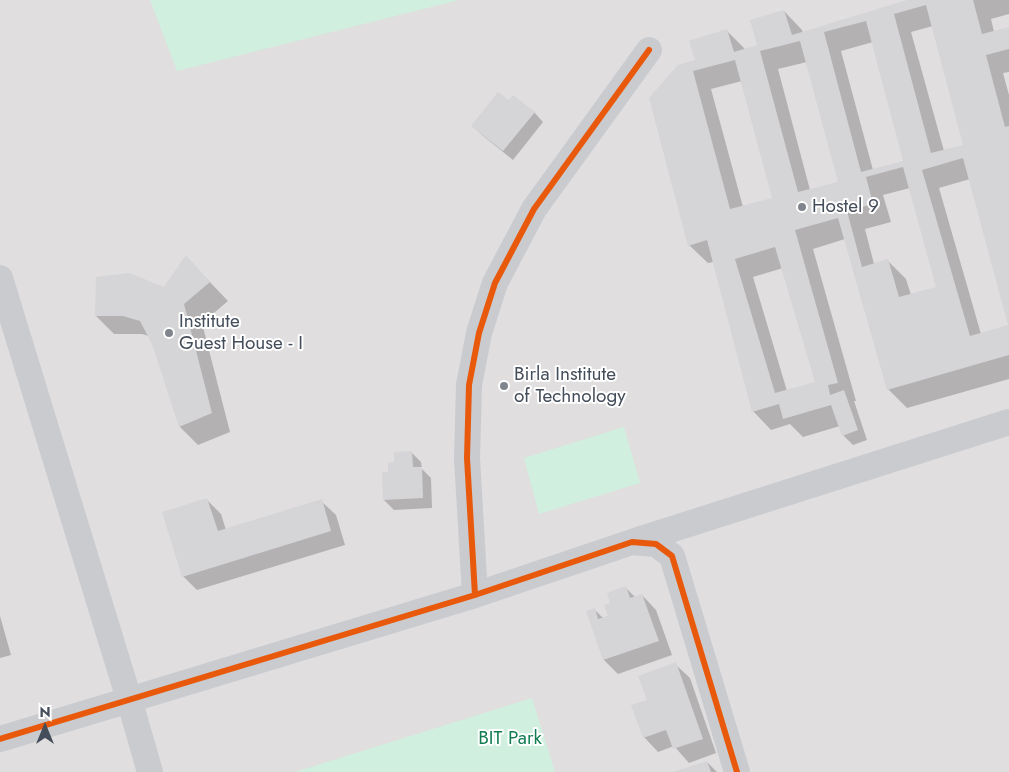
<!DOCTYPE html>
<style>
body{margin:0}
#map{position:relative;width:1009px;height:772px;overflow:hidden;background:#eeeded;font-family:Jost,sans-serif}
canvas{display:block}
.north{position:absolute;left:20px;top:702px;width:50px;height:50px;-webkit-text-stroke:4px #fff;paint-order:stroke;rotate:0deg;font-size:14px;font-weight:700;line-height:20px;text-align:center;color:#444d5a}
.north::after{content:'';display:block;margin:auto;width:18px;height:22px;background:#444d5a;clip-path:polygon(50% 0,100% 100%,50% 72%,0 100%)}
</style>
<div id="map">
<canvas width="1009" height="772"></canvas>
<div class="north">N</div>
</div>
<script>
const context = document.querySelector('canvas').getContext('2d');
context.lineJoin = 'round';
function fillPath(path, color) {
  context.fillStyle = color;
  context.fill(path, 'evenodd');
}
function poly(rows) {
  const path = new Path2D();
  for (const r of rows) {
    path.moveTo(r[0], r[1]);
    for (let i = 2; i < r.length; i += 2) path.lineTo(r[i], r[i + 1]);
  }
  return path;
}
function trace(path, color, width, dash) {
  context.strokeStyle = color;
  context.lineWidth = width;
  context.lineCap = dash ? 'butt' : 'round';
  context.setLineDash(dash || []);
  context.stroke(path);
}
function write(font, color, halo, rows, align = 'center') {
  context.font = font + ' Jost,sans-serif';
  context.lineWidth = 4;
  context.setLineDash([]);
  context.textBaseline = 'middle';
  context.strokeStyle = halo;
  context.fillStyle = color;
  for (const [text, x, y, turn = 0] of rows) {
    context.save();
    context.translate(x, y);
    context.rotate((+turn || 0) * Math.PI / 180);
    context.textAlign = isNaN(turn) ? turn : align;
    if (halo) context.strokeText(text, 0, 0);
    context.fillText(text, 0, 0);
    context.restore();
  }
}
const education = poly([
 [0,0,1009,0,1009,772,0,772]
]);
const green = poly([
 [150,0,459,0,177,71],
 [624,427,640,483,539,514,524,458],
 [532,698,555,772,295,772]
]);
const shadow = poly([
 [912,0,1009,0,1009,14,991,19,994,32,1009,28,1009,72,1003,73,1009,95,1009,326,970,179,939,188,981,334,1009,326,1009,379,907,408,888,389,845,239,813,249,856,401,854,401,867,440,853,445,843,435,840,426,803,437,790,424,771,430,753,411,714,262,708,263,689,245,651,98,697,61,727,31,746,50,759,46,784,11,802,30,803,33],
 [933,26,964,146,944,151,911,32],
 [873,42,905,162,873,170,841,51],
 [807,62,839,182,810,190,778,69],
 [742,81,774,199,743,207,711,89],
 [910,188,938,288,911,295,906,279,888,261,874,264,865,229,891,222,883,195],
 [783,268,817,383,787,391,753,277],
 [509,102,534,112,543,122,513,160,482,135,473,126],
 [186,257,228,301,202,323,230,432,198,445,180,427,153,343,149,336,142,334,114,334,96,316,164,288],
 [412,453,421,462,422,469,431,478,432,508,394,510,384,500,383,473,390,473,396,463],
 [207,500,221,514,226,530,321,501,336,515,345,545,197,590,183,576],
 [626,588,636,598,642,595,656,610,672,655,618,674,604,660,595,610,603,618,609,616,612,604],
 [0,616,11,655,0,658],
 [675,664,690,678,716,753,689,763,674,746,658,752,644,737],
 [707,762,717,772,676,772]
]);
const building = poly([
 [907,0,973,0,982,34,1009,27,1009,49,986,55,1005,127,1009,126,1009,355,887,390,838,218,795,230,838,383,828,385,830,395,844,390,858,430,842,436,831,405,783,419,779,404,752,412,707,240,688,246,649,98,678,65,695,60,689,41,727,29,734,52,757,45,750,20,784,10,792,35],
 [926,5,963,145,931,153,894,14],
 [866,21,903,161,861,172,824,32],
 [800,41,838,182,798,192,760,51],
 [735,60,772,198,730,209,693,71],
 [963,158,1008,325,970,336,922,170],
 [903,167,936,287,899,297,888,259,862,267,847,211,873,204,866,177],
 [775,247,815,382,775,393,735,259],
 [498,92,509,100,513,95,535,112,503,151,471,126],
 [186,255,210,282,184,304,212,413,179,427,152,344,140,321,123,316,95,316,96,277,129,273,164,287],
 [412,451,413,467,422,467,423,498,383,500,382,472,388,472,388,463,394,462,394,452],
 [207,498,218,531,322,499,331,531,182,577,162,512],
 [626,586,630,598,642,594,659,641,603,660,586,611,595,608,598,619,608,616,604,605,610,603,607,593],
 [676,662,703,739,673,749,666,730,643,738,631,705,647,700,638,676],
 [707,761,711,772,673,772]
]);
const minor = poly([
 [0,278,129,699,150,772],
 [635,541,1009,422],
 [475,595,467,458,469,385,479,333,495,283,534,209,649,50],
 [0,739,475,595,632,542,656,544,672,556,737,772]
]);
const cycleway = poly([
 [475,595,467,458,469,385,479,333,495,283,534,209,649,50],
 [0,739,475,595,632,542,656,544,672,556,737,772]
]);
const markers = [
 [802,207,5,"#80858d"],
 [169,333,5,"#80858d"],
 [504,386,5,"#80858d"]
];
const poiNames = [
 ["Hostel 9",812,207],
 ["Institute",179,322],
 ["Guest House - I",179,344],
 ["Birla Institute",514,375],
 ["of Technology",514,397]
];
const parkNames = [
 ["BIT Park",510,739]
];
fillPath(education, '#e0dedf');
fillPath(green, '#d0efdf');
fillPath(shadow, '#0003');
fillPath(building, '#d5d5d7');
trace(minor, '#c9cbce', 26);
trace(cycleway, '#e8590c', 6);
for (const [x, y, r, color] of markers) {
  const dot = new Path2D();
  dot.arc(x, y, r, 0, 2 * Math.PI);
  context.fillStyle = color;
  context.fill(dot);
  trace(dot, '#fff', 2);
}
write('19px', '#444d5a', '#fff', poiNames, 'left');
write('19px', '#127d53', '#fff', parkNames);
</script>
